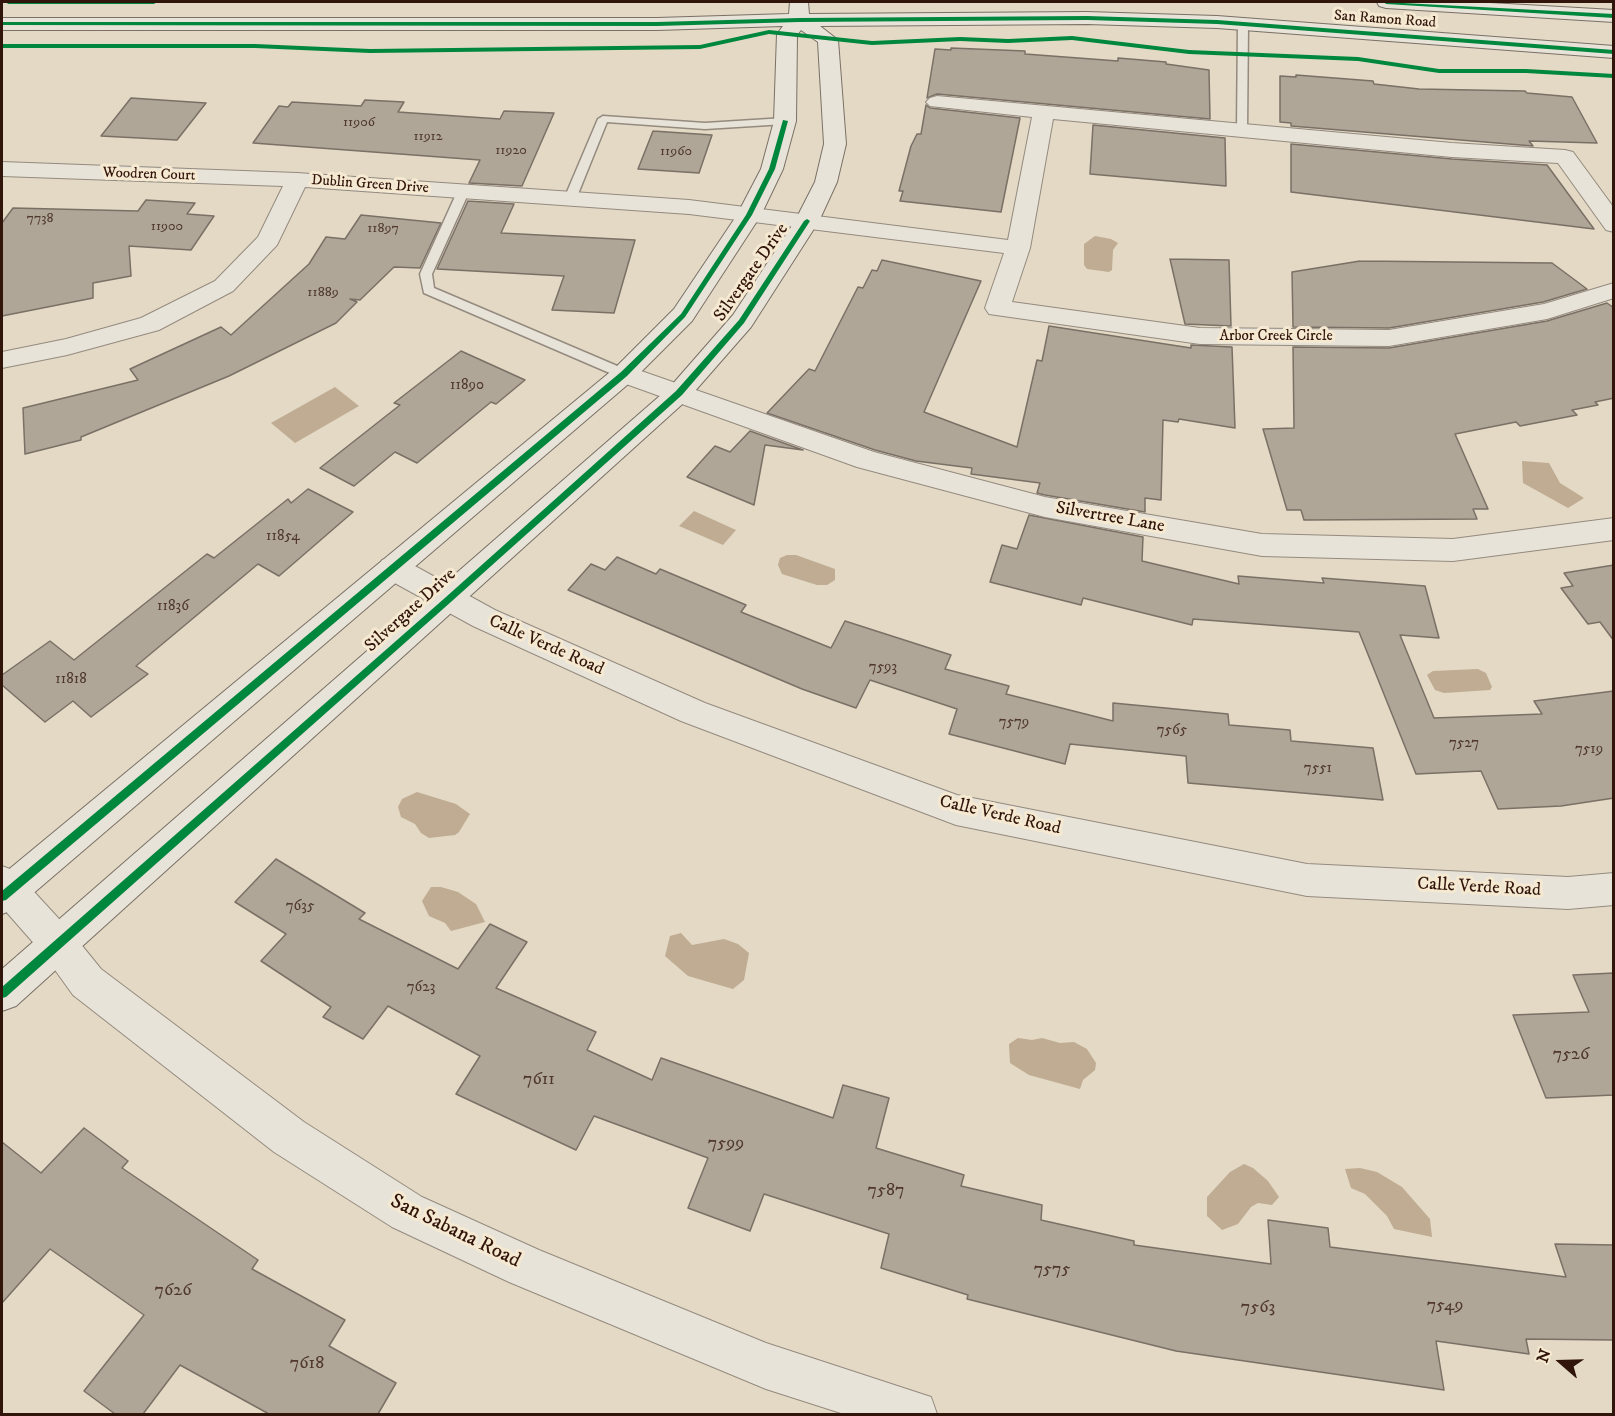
<!DOCTYPE html>
<style>
body{margin:0}
#map{position:relative;width:1615px;height:1416px;overflow:hidden;background:#e3d9c5;font-family:"IM FELL DW Pica",serif}
canvas{display:block}
.frame{position:absolute;inset:0;border:3px solid #31140a;pointer-events:none}
.north{position:absolute;left:1531px;top:1332px;width:60px;height:60px;-webkit-text-stroke:4px #f5e9d1;paint-order:stroke;rotate:290deg;font-size:16px;font-weight:700;line-height:24px;text-align:center;color:#31140a}
.north::after{content:'';display:block;margin:auto;width:21px;height:27px;background:#31140a;clip-path:polygon(50% 0,100% 100%,50% 72%,0 100%)}
</style>
<div id="map">
<canvas width="1615" height="1416"></canvas>
<div class="frame"></div>
<div class="north">N</div>
</div>
<script>
const context = document.querySelector('canvas').getContext('2d');
context.lineJoin = 'round';
function fillPath(path, color) {
  context.fillStyle = color;
  context.fill(path, 'evenodd');
}
function poly(rows) {
  const path = new Path2D();
  for (const r of rows) {
    path.moveTo(r[0], r[1]);
    for (let i = 2; i < r.length; i += 2) path.lineTo(r[i], r[i + 1]);
  }
  return path;
}
function trace(path, color, width, dash) {
  context.strokeStyle = color;
  context.lineWidth = width;
  context.lineCap = dash ? 'butt' : 'round';
  context.setLineDash(dash || []);
  context.stroke(path);
}
function write(font, color, halo, rows, align = 'center') {
  context.font = font + ' "IM FELL DW Pica",serif';
  context.lineWidth = 6;
  context.setLineDash([]);
  context.textBaseline = 'middle';
  context.strokeStyle = halo;
  context.fillStyle = color;
  for (const [text, x, y, turn = 0] of rows) {
    context.save();
    context.translate(x, y);
    context.rotate((+turn || 0) * Math.PI / 180);
    context.textAlign = isNaN(turn) ? turn : align;
    if (halo) context.strokeText(text, 0, 0);
    context.fillText(text, 0, 0);
    context.restore();
  }
}
const water = poly([
 [1095,236,1111,239,1118,243,1113,250,1112,270,1109,272,1087,269,1084,265,1084,244],
 [335,387,359,406,295,443,271,423],
 [1522,461,1549,463,1560,483,1584,498,1568,508,1523,483],
 [694,511,736,530,723,545,679,526],
 [787,555,796,555,835,569,835,580,827,585,817,585,782,574,778,565,780,558],
 [1478,669,1486,673,1492,687,1490,690,1444,693,1435,690,1427,675,1433,671],
 [417,792,456,804,470,814,459,832,455,835,429,838,421,833,415,824,401,817,398,807,402,799],
 [431,887,441,887,458,892,476,904,485,922,451,931,445,923,429,916,422,901],
 [681,933,692,945,724,939,738,944,749,953,744,980,733,989,688,976,665,956,670,936],
 [1018,1038,1032,1040,1042,1038,1060,1043,1074,1042,1087,1049,1096,1063,1095,1070,1083,1080,1080,1089,1029,1075,1010,1063,1009,1044],
 [1244,1164,1253,1168,1268,1181,1279,1197,1272,1205,1258,1203,1251,1207,1238,1224,1222,1230,1207,1216,1207,1197,1230,1172],
 [1360,1168,1377,1172,1402,1187,1430,1219,1432,1237,1394,1229,1387,1216,1365,1194,1351,1188,1345,1169]
]);
const building = poly([
 [951,48,1025,51,1025,54,1118,61,1118,58,1166,62,1166,64,1209,70,1210,119,937,94,927,98,935,49,951,50,951,48],
 [1296,75,1373,81,1374,84,1419,89,1525,91,1527,93,1572,97,1597,143,1529,141,1533,146,1291,126,1291,123,1280,122,1280,76,1296,77,1296,75],
 [131,98,206,103,177,140,101,136,131,98],
 [365,100,404,102,398,112,500,119,504,111,554,113,522,186,469,183,480,160,253,143,279,106,288,107,292,102,361,106,365,100],
 [926,105,930,108,1020,118,1001,212,900,201,903,191,899,191,911,146,917,134,921,134,926,105],
 [1093,125,1225,138,1226,186,1090,174,1093,125],
 [653,131,712,135,699,173,638,169,653,131],
 [1291,144,1452,159,1547,165,1594,229,1291,192,1291,144],
 [146,200,195,203,187,214,214,216,191,250,129,246,131,276,93,283,93,298,2,316,2,223,13,208,138,211,146,200],
 [468,201,514,204,501,233,635,240,614,313,552,310,564,276,437,269,468,201],
 [361,215,441,223,420,268,394,267,360,300,350,299,357,302,336,323,229,376,81,437,81,440,25,454,23,408,138,380,130,369,221,327,231,335,309,264,326,237,345,239,361,215],
 [1170,259,1229,260,1231,326,1185,324,1170,259],
 [882,260,981,281,924,412,1017,447,1037,360,1042,361,1049,326,1191,348,1191,345,1232,347,1235,428,1179,419,1178,422,1163,420,1161,500,1145,498,1145,512,1045,495,1037,493,1040,483,971,474,972,468,916,461,875,450,767,413,809,369,815,371,858,287,863,288,872,270,877,271,882,260],
 [1360,261,1552,263,1587,289,1543,302,1389,328,1293,327,1292,272,1360,261],
 [1607,303,1614,308,1614,398,1595,402,1598,405,1572,410,1577,415,1520,426,1516,422,1455,434,1488,509,1473,509,1477,519,1304,520,1301,510,1287,510,1263,429,1294,428,1293,347,1389,348,1547,321,1607,303],
 [461,351,525,380,496,404,491,402,417,463,395,452,354,486,320,468,400,405,394,403,461,351],
 [750,431,803,450,765,445,754,505,687,477,715,446,730,452,750,431],
 [308,489,353,512,279,576,258,564,136,666,148,674,91,717,73,701,45,722,2,685,2,675,50,641,74,660,207,554,214,558,288,499,291,503,308,489],
 [1029,515,1143,537,1142,561,1239,584,1238,576,1324,583,1322,578,1425,586,1439,638,1400,635,1434,718,1542,714,1534,701,1614,691,1614,798,1561,806,1498,809,1481,771,1416,774,1359,632,1193,619,1192,625,1083,598,1081,605,990,582,1002,545,1017,549,1029,515],
 [617,557,656,574,660,569,746,605,741,612,831,648,845,621,951,655,945,669,1009,686,1006,694,1113,721,1113,703,1228,714,1229,725,1290,730,1291,741,1373,748,1383,800,1188,783,1186,756,1070,744,1065,764,949,734,957,709,870,680,856,708,802,689,568,590,591,564,605,570,617,557],
 [1614,565,1614,641,1600,622,1588,624,1561,588,1573,586,1564,573,1614,565],
 [276,859,365,913,359,919,458,969,490,924,527,942,496,988,596,1032,587,1050,652,1080,661,1058,833,1118,843,1085,889,1098,876,1148,964,1175,961,1186,1042,1205,1041,1220,1134,1241,1134,1245,1271,1264,1268,1220,1328,1228,1330,1247,1566,1277,1555,1244,1614,1245,1614,1340,1526,1339,1529,1354,1436,1341,1444,1390,1176,1351,967,1299,968,1295,881,1268,889,1234,764,1194,750,1231,688,1208,708,1158,594,1116,576,1150,456,1094,480,1056,388,1006,363,1039,323,1017,331,1007,261,961,286,934,235,902,276,859],
 [1614,973,1614,1095,1546,1098,1513,1015,1589,1012,1573,975,1614,973],
 [84,1128,128,1161,122,1168,258,1260,252,1269,345,1320,329,1346,396,1383,378,1414,269,1414,180,1365,143,1414,115,1414,84,1391,144,1315,50,1249,2,1303,2,1142,41,1173,84,1128]
]);
const lane = poly([
 [1243,21,1248,24,1247,130,1242,133,1237,130,1238,24,1243,21],
 [603,116,705,123,785,118,790,121,785,124,705,129,607,122,576,199,574,201,566,201,564,199,598,119,603,116],
 [463,189,469,192,432,274,434,288,629,371,631,374,629,377,619,377,424,293,420,274,457,192,463,189]
]);
const street = poly([
 [937,96,1452,143,1565,150,1573,152,1614,208,1614,232,1606,230,1558,163,1452,157,1053,119,1030,248,1012,302,1200,328,1389,330,1544,304,1614,283,1614,298,1547,319,1389,346,1200,344,989,314,985,308,1004,253,689,214,305,187,277,245,233,291,159,330,67,355,2,368,2,352,66,339,141,318,215,281,258,237,283,186,2,176,2,162,297,173,689,200,1008,240,1032,117,930,106,926,102,930,98,937,96],
 [624,365,874,452,1045,497,1262,534,1453,539,1614,518,1614,540,1453,561,1262,556,1045,517,857,467,615,380,611,374,615,368,624,365],
 [393,557,404,560,495,610,705,703,957,795,1307,864,1568,877,1614,873,1614,905,1568,909,1307,896,956,825,681,721,473,626,382,576,378,568,382,560,393,557],
 [2,866,15,871,71,932,101,969,304,1122,422,1197,539,1250,766,1343,931,1397,937,1414,844,1414,766,1389,509,1282,392,1227,274,1152,73,995,45,956,2,907,2,866]
]);
const secondary = poly([
 [790,2,808,2,809,14,1087,12,1217,16,1614,46,1614,58,1217,28,1087,24,820,26,838,40,846,144,837,182,819,221,751,327,688,399,16,1006,2,1011,2,969,670,387,733,315,795,221,815,182,824,144,818,42,801,30,797,35,796,121,783,169,761,215,692,321,633,380,15,909,2,914,2,875,615,368,674,309,737,215,761,169,774,121,777,34,783,26,657,30,2,30,2,18,657,18,789,14,790,2],
 [1377,2,1472,2,1614,10,1614,22,1386,8,1379,6,1377,2]
]);
const cycleway = poly([
 [6,2,157,2,154,4,8,4,6,2],
 [1384,2,1614,14,1614,18,1386,4,1384,2],
 [1087,16,1217,20,1614,50,1614,54,1217,24,1087,20,799,22,657,26,2,25,2,22,657,22,799,18,1087,16],
 [769,30,872,41,960,37,1008,39,1072,36,1189,50,1358,57,1439,69,1526,69,1614,74,1614,78,1526,73,1439,73,1358,61,1189,54,1072,40,1008,43,960,41,872,45,769,34,700,49,370,53,255,48,2,48,2,44,255,44,370,49,700,45,769,30],
 [783,120,788,121,775,169,752,215,685,317,627,376,6,900,2,901,2,891,621,372,681,314,746,215,769,169,783,120],
 [807,219,810,221,744,323,682,395,452,601,6,997,2,998,2,987,446,597,676,391,739,320,804,221,807,219]
]);
const farNumbernames = [
 ["11906",359,123],
 ["11912",428,137],
 ["11920",511,151],
 ["11960",676,152],
 ["7738",40,219],
 ["11900",167,227],
 ["11897",383,229],
 ["11889",323,293]
];
const farStreetnames = [
 ["San Ramon Road",1385,20,4],
 ["Woodren Court",149,175,2],
 ["Dublin Green Drive",370,185,4],
 ["Arbor Creek Circle",1276,337]
];
const numberNames = [
 ["11890",467,386],
 ["11854",283,537],
 ["11836",173,607],
 ["7593",883,668],
 ["11818",71,680],
 ["7579",1014,723],
 ["7565",1172,731],
 ["7527",1464,744],
 ["7519",1589,750],
 ["7551",1318,769],
 ["7635",300,907],
 ["7623",421,988]
];
const streetNames = [
 ["Silvergate Drive",752,273,-55],
 ["Silvertree Lane",1110,518,10],
 ["Silvergate Drive",411,611,-42],
 ["Calle Verde Road",546,646,24],
 ["Calle Verde Road",1000,816,13],
 ["Calle Verde Road",1479,888,3]
];
const nearNumbernames = [
 ["7526",1571,1055],
 ["7611",539,1080],
 ["7599",726,1144],
 ["7587",886,1191],
 ["7575",1052,1270],
 ["7626",173,1291],
 ["7549",1445,1306],
 ["7563",1258,1308],
 ["7618",307,1364]
];
const nearStreetnames = [
 ["San Sabana Road",455,1232,26]
];
fillPath(water, '#bfac93');
fillPath(building, '#afa698');
trace(building, '#7a7065', 1.5);
trace(lane, '#948a7e', 3);
trace(street, '#948a7e', 2);
trace(secondary, '#7a7065', 2);
fillPath(lane, '#e8e3d9');
fillPath(street, '#e8e3d9');
fillPath(secondary, '#e8e3d9');
fillPath(cycleway, '#00873e');
write('14px', '#50382e', null, farNumbernames);
write('15px', '#31140a', '#f5e9d1', farStreetnames);
write('15px', '#50382e', null, numberNames);
write('18px', '#31140a', '#f5e9d1', streetNames);
write('18px', '#50382e', null, nearNumbernames);
write('21px', '#31140a', '#f5e9d1', nearStreetnames);
</script>
